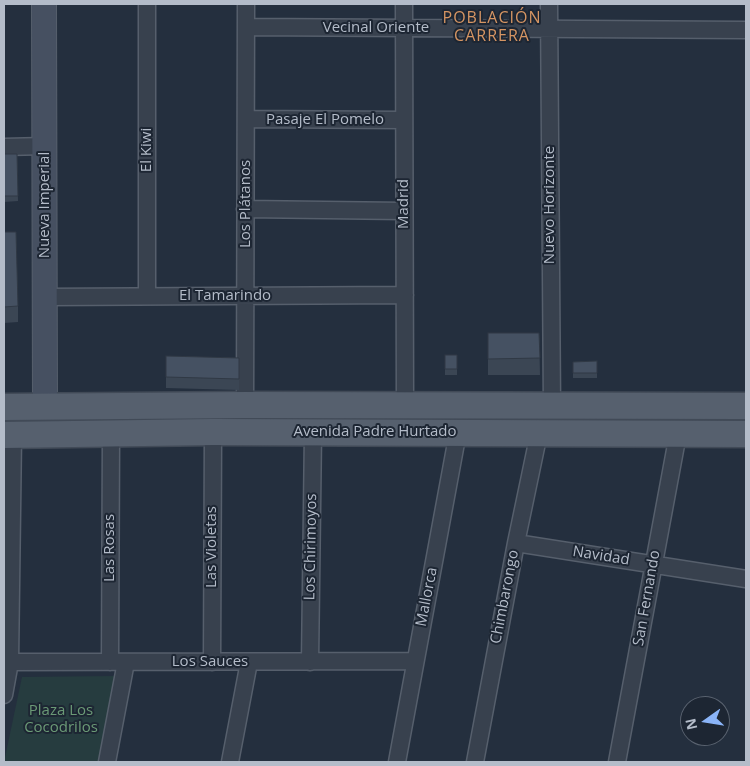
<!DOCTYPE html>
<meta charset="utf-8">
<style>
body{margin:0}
#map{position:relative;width:750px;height:766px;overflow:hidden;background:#242f3e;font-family:"Open Sans",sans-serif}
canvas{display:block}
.frame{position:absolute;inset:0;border:5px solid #b4bcc9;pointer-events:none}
.north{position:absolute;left:680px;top:696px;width:50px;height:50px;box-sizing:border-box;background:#1d2633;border:1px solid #59626f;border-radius:50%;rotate:257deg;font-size:14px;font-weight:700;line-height:20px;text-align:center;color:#b4bcc9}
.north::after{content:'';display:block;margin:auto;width:18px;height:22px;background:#8ab4f8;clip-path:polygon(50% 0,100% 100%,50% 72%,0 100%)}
</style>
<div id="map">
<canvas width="750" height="766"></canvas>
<div class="frame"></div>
<div class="north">N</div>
</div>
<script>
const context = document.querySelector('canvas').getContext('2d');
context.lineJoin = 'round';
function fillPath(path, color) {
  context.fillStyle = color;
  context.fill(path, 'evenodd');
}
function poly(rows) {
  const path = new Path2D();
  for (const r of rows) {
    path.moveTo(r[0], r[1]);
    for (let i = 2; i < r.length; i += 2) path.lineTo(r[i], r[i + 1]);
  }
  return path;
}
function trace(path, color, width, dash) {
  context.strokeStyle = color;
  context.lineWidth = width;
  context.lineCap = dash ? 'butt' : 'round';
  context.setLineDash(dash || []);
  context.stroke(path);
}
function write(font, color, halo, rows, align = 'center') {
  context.font = font + ' "Open Sans",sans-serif';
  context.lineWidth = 4;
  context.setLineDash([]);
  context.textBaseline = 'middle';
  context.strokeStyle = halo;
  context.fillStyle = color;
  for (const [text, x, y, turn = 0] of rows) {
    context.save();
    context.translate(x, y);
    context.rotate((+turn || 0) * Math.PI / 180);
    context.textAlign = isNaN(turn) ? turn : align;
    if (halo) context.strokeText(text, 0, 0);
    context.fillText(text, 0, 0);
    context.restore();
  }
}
const green = poly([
 [117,676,103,762,4,762,22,677]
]);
const street = poly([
 [404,4,405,405],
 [549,4,552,407],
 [246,27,746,30],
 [246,119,404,120],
 [4,147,45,146],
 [245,209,404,211],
 [147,296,147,4],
 [46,297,405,295],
 [245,405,246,4],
 [516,543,746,579],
 [4,662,415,661],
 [110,662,111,434],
 [212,662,213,432],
 [310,662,313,432],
 [4,695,10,662,13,435],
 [107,762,126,662],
 [230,762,249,662],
 [397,762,458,432],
 [475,762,516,543,539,433],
 [617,762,678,434]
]);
const secondary = poly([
 [44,4,45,407]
]);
const primary = poly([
 [4,407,245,405,746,406],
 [4,435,213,432,746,434]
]);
const wall = poly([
 [4,154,17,154,18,201,4,202],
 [4,232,18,306,18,322,4,323],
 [488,333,539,333,540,375,488,375],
 [445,355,457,355,457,375,445,375],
 [166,356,239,358,239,390,166,388],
 [597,361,597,378,573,378,573,362]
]);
const building = poly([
 [4,154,17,154,18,196,4,196,4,154],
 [4,232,16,232,18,306,4,307,4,232],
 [488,333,539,333,540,358,488,359,488,333],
 [445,355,457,355,457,369,445,369,445,355],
 [166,356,239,358,239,379,166,377,166,356],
 [597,361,597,373,573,373,573,362,597,361]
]);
const streetNames = [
 ["Vecinal Oriente",376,28],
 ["Pasaje El Pomelo",325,120],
 ["El Kiwi",147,150,-90],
 ["Los Plátanos",246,204,-90],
 ["Madrid",404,204,-90],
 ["Nueva Imperial",45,205,-90],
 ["Nuevo Horizonte",550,205,-90],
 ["El Tamarindo",225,296],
 ["Avenida Padre Hurtado",375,432],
 ["Las Violetas",212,547,-90],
 ["Los Chirimoyos",311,547,-89],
 ["Las Rosas",110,548,-90],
 ["Navidad",601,556,9],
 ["Mallorca",427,597,-79],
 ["Chimbarongo",505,597,-79],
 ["San Fernando",647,598,-80],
 ["Los Sauces",210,662]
];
const parkNames = [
 ["Plaza Los",61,711],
 ["Cocodrilos",61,728]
];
const neighbourhoodNames = [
 ["POBLACIÓN",492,18],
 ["CARRERA",492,36]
];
fillPath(green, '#263c3f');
trace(street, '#565f6c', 19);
trace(secondary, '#565f6c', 26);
trace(primary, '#414a57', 29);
trace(street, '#38414e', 16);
trace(secondary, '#465061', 24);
trace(primary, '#56606e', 26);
fillPath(wall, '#3b4654');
fillPath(building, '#455162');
trace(building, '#303945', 1);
write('15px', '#b4bcc9', '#1d2633', streetNames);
write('15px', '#6b9a76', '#1d2633', parkNames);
context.letterSpacing = '1px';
write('16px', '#d59563', '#1d2633', neighbourhoodNames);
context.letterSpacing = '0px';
</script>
